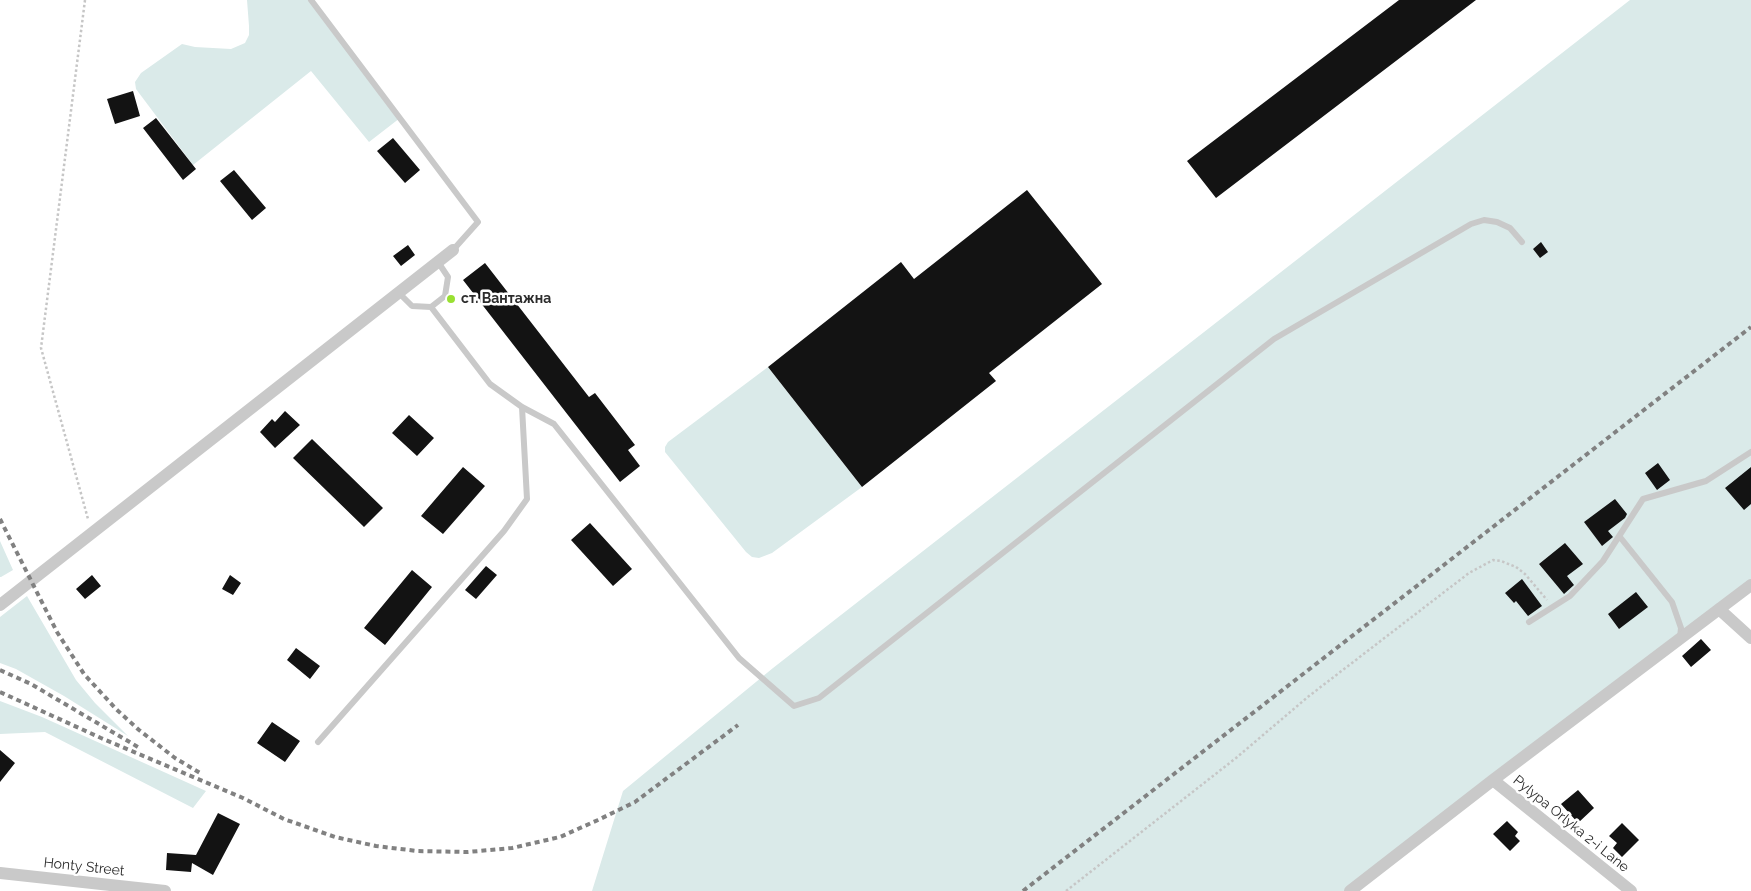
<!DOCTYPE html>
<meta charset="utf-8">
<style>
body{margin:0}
canvas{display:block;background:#fff}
</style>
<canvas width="1751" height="891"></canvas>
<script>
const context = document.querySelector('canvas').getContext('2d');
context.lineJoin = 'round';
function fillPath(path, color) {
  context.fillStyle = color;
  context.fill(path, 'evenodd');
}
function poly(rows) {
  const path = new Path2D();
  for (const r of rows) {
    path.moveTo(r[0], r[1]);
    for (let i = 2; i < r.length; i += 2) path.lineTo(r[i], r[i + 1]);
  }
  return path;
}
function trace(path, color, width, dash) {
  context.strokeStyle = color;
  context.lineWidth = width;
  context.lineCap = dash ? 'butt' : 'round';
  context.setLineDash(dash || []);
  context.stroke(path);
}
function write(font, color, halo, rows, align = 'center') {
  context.font = font + ' Raleway,sans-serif';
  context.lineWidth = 5;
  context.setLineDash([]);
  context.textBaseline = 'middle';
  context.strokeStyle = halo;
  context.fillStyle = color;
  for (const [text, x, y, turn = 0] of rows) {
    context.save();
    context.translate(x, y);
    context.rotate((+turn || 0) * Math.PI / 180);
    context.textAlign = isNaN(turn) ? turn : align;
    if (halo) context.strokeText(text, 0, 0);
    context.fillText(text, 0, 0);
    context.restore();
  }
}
const green = poly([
 [247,0,311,0,400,118,369,142,311,71,193,165,136,89,135,82,141,73,182,44,195,47,231,49,245,43,249,35,249,26],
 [1630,0,1751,0,1751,585,1350,891,592,891,623,791,773,668],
 [768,367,862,487,772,553,759,558,752,557,746,552,665,452,665,447,668,442],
 [0,541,13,570,1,577,0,577],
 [27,596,76,680,95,703,128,736,64,696,16,669,0,663,0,617],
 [0,701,42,717,206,791,193,808,45,732,0,734]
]);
const building = poly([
 [1399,0,1476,0,1216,198,1187,161],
 [133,91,140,116,115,124,107,99],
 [156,118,196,169,183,180,143,128],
 [393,138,420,170,405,183,377,151],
 [234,170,266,208,252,220,220,181],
 [1027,190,1102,284,989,373,996,381,862,487,768,367,901,262,914,279],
 [1541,242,1548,252,1540,258,1533,249],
 [408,245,415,255,401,266,393,256],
 [485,263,589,397,595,393,635,445,628,450,640,466,620,482,463,280],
 [285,411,300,425,275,448,260,432,272,419,275,422],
 [409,415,434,438,417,456,392,433],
 [312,439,383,508,364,527,293,458],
 [1658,463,1670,480,1657,490,1645,473],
 [463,467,485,486,443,534,421,516],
 [1751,467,1751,504,1744,510,1725,488],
 [1615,499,1627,514,1625,518,1608,531,1613,537,1602,546,1584,522],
 [590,523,632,569,613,586,571,540],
 [1565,543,1583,564,1567,576,1574,585,1564,594,1539,564],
 [486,566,497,575,476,599,465,590],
 [412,570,432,587,385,645,364,628],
 [92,575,101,586,85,599,76,589],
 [230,575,241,583,233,595,222,589],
 [1522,579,1542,606,1528,616,1516,601,1514,603,1505,593],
 [1636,592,1648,607,1619,629,1608,614],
 [1701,639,1711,650,1691,667,1682,656],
 [296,648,320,666,310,679,287,660],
 [272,722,300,741,285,762,257,743],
 [0,750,15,763,0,782],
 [1578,790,1594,808,1578,823,1561,804],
 [218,813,240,824,213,875,192,863,191,872,166,870,167,853,196,855],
 [1507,821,1518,832,1515,836,1520,841,1510,851,1493,834],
 [1622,823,1639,840,1622,857,1613,848,1617,843,1609,836]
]);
const path = poly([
 [85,0,41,348,88,519],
 [1066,891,1236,758,1309,696,1469,573,1493,560,1501,561,1516,567,1525,574,1547,600]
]);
const lane = poly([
 [311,0,478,222,453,250],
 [399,293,412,306,431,307,445,296,448,277,438,262],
 [431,307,490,384,522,407,554,424,739,658,794,706,819,698,1274,339,1471,224,1484,220,1497,222,1510,228,1522,242],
 [1620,537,1672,602,1681,628,1680,638],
 [1529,622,1570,596,1603,561,1643,499,1706,481,1751,452],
 [318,742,504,531,527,499,522,407]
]);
const street = poly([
 [0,605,453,250],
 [1719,609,1751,638],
 [1493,780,1631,891],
 [0,873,165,891],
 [1350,891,1493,780,1751,585]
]);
const rail = poly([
 [0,519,57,632,84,674,116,709,139,730,175,758,200,773],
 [0,670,31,684,138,747],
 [0,692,101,738,243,798,284,819,335,837,376,846,417,851,468,852,512,848,560,837,598,820,635,802,738,725],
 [1023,891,1751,327]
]);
const markers = [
 [451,299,5,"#99e032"]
];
const poiNames = [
 ["ст. Вантажна",461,299]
];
const streetNames = [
 ["Pylypa Orlyka 2-i Lane",1571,824,39],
 ["Honty Street",84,867,6]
];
fillPath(green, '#daeae9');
fillPath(building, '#131313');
trace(path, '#c6c6c6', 2.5, [2.5, 2.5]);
trace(lane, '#c9c9c9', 6);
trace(street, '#c9c9c9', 12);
trace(rail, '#818181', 4, [5, 4]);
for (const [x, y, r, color] of markers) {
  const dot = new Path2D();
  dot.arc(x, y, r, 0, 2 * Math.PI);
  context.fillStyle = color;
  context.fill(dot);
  trace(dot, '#fff', 2);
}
write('bold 14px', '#2c2c2c', '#fff', poiNames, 'left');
write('14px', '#2c2c2c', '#fff', streetNames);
</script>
